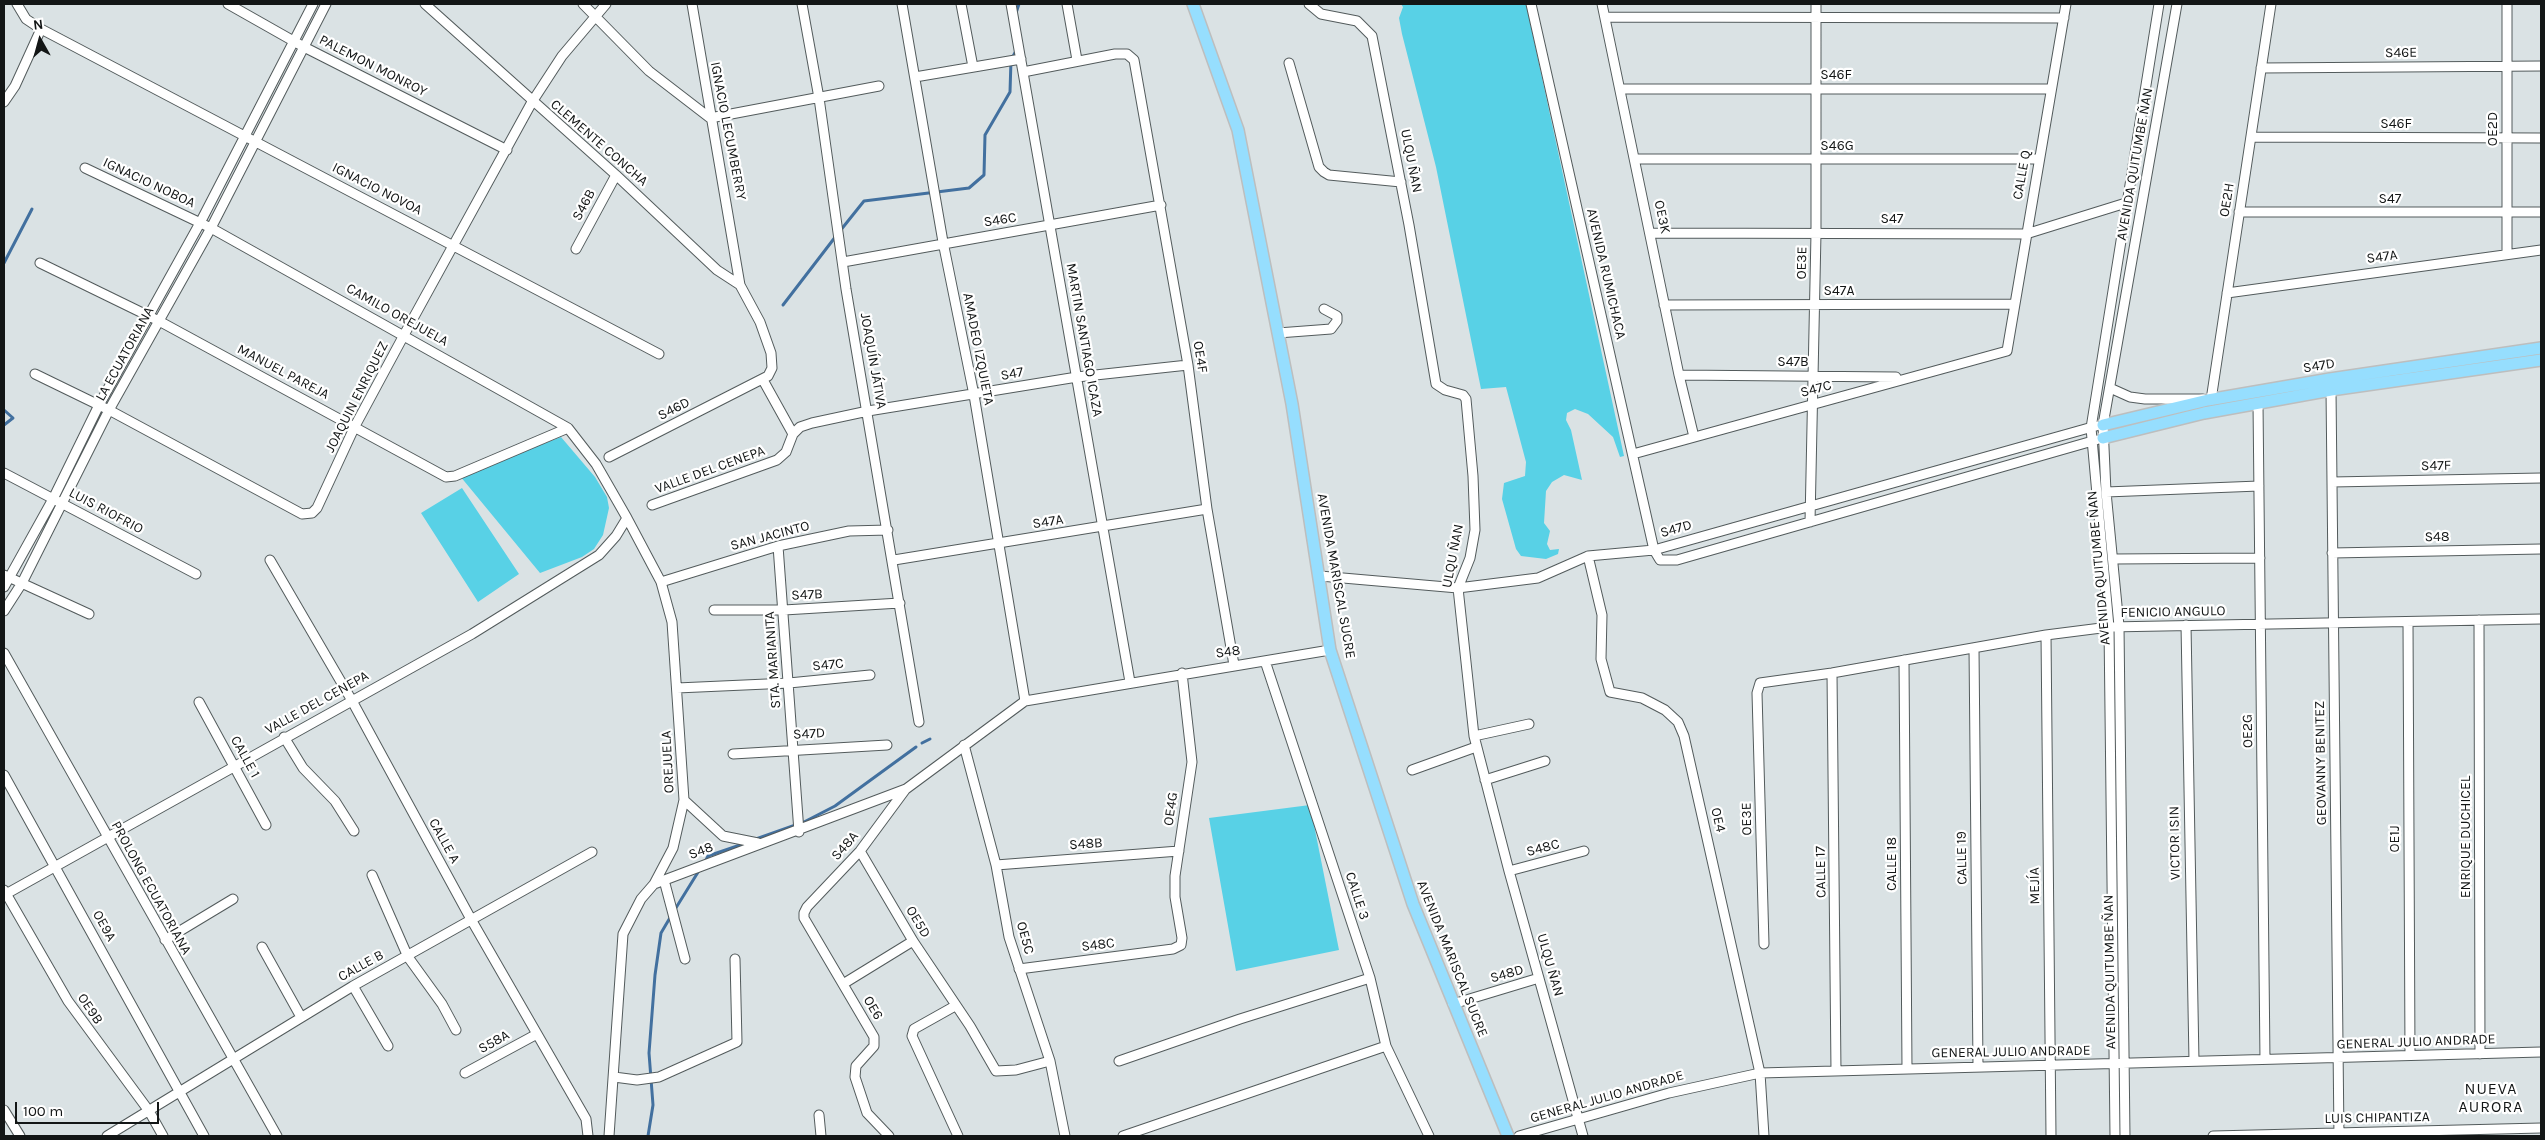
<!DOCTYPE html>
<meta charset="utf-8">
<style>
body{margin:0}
#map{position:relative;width:2545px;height:1140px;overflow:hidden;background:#dae2e4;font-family:Karla,sans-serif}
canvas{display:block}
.frame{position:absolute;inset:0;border:5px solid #131616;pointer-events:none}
.north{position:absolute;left:15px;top:15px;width:50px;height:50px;-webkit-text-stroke:4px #fff;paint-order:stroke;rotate:353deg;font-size:14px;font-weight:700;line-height:20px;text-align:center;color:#131616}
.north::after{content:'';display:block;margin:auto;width:18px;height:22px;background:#131616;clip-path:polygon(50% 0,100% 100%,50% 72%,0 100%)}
.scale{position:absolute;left:15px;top:1102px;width:144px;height:22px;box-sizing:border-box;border:2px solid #131616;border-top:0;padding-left:6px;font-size:15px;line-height:18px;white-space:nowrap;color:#131616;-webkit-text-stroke:4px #fff;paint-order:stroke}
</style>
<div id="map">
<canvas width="2545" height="1140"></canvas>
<div class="frame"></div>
<div class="north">N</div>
<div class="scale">100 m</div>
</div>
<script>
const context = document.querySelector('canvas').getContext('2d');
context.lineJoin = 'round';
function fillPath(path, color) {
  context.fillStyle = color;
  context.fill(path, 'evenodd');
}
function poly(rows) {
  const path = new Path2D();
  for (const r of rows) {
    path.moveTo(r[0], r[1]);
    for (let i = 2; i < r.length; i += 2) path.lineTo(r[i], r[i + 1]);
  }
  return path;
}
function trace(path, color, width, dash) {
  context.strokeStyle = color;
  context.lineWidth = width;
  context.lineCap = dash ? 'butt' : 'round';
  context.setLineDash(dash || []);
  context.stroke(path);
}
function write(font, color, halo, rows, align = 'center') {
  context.font = font + ' Karla,sans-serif';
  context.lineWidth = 4.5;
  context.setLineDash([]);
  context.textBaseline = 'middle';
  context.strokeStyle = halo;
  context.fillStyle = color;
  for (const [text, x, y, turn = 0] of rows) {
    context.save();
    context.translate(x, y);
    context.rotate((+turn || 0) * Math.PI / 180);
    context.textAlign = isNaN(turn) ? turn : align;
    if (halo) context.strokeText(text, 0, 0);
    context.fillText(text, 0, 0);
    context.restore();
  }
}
const green = poly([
 [1401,4,1526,4,1624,456,1620,457,1613,437,1588,414,1575,409,1567,413,1566,420,1571,430,1582,480,1564,475,1552,482,1546,491,1544,523,1550,531,1547,544,1550,550,1559,549,1558,554,1546,559,1521,556,1516,549,1502,499,1504,483,1525,476,1526,462,1506,387,1481,389,1436,167,1402,34,1399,18,1403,7],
 [561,437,595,477,607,497,609,508,603,535,594,549,582,557,540,573,460,476],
 [462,488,519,574,478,602,421,513],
 [1310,805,1339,950,1236,971,1209,818]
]);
const stream = poly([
 [1016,13,1019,4],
 [840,231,864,201,969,188,984,175,985,135,1010,92,1011,60,1017,49],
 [4,263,32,209],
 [783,305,836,236],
 [4,410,13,418,4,425],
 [922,743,930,739],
 [756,839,804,822,835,806,916,747],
 [705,862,708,856,746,843],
 [674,911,700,869],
 [648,1136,653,1105,649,1053,655,975,661,933,671,916]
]);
const minor = poly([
 [17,4,26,19,41,29,659,354],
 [228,4,304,47,507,150],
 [425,4,616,175,717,270,740,285,692,4],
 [583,4,649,71,710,118,879,86],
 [802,4,819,98,846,289,919,722],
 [902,4,943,242,974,395,1025,701],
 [961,4,973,67],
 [1011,4,1130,682],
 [1067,4,1077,60],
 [1309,4,1321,14,1357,21,1372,36,1409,225,1436,384,1445,390,1463,395,1466,399,1473,476,1475,530,1470,558,1458,588,1474,736,1509,871,1583,1136],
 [1531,4,1654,550,1660,560,1677,560,2096,440],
 [1602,4,1679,375,1694,437],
 [2507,4,2507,254],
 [1605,17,2064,18],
 [1289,63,1319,167,1324,172,1329,175,1401,182],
 [2261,68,2541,66],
 [1023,72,1115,54,1127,54,1134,60,1188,365,1207,509,1234,665],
 [915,77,1021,59],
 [1621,89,2051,89],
 [4,102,15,86,41,29],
 [2251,137,2541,138],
 [1635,159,2039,159],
 [85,168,211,228,568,428,596,464,627,518,661,582,672,622,684,800,673,848,654,884,641,899,623,934,609,1136],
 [2239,212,2541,212],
 [1651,233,2026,234,2129,202],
 [576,249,616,175],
 [843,262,1161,205],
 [40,263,159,321,446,477,455,476,568,428],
 [2227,293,2541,250],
 [1664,305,2014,304],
 [1278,333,1331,329,1337,321,1337,316,1324,309],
 [35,374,109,410,302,514,312,513,317,508,355,426,404,335,532,102,562,56,606,4],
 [1679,375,1896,377],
 [763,380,793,434],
 [2110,388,2130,397,2145,399,2203,399],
 [2331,390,2339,1136],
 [2211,400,2271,4],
 [2258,403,2265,1059],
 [1633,454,2007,351,2066,4],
 [609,457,768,376,772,368,771,353,760,322,740,285],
 [4,473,196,574],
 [2332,482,2541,478],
 [2106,492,2259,486],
 [652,505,777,460,786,452,793,434,800,427,812,423,868,411,1077,377,1188,365],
 [1810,522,1816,233,1816,4],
 [778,546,799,832],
 [2332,553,2541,549],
 [1588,556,1602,615,1601,659,1610,692,1642,698,1665,710,1678,722,1684,736,1760,1073,1764,1136],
 [2113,559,2260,558],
 [270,560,351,699,472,921,586,1119,588,1136],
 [894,560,1207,509],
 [4,575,89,614],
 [1320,576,1458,588,1538,578,1588,556,1654,550,2096,426],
 [661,582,778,546,849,531,888,530],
 [4,587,53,499,99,405,200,223,313,4],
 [714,610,784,610,900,603],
 [4,611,22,583,109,410,211,228,326,4],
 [2479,620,2480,1054],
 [2408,622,2410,1055],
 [2186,625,2194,1061],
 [2046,635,2051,1136],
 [1974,648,1978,1066],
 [4,653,277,1136],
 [1904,660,1907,1068],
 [1265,661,1370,978,1386,1046,1429,1136],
 [1832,673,1836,1071],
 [677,688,789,683,870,675],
 [199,702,266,825],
 [1474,736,1529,724],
 [284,737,303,768,335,801,354,831],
 [964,745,996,865,1009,937,1050,1061,1065,1136],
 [733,754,887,745],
 [1412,770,1476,747],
 [4,775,204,1136],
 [1485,780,1545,761],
 [684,800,723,836,758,843],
 [860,851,913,941,970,1026,996,1071,1016,1070,1050,1061],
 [996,865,1179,851],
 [1509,871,1584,851],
 [372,875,408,957,442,1004,456,1030],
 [664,880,685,959],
 [654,884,906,789,1025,701,1330,650],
 [4,890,68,1001,149,1111,163,1136],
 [6,894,472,634,599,555,616,536,627,518],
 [165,940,233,899],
 [1764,944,1757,693,1760,683,1832,673,2046,635,2109,627,2541,619],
 [262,947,301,1017],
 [1019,969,1173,949,1181,945,1182,938,1175,897,1175,876,1192,762,1182,673],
 [843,984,913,941],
 [353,986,388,1046],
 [1453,1004,1539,978],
 [955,1006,914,1029,912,1036,958,1136],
 [1119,1061,1240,1019,1370,978],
 [465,1073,537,1034],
 [614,1077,637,1080,659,1077,737,1042,735,959],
 [4,1110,20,1136],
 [819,1115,821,1136],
 [107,1136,353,986,592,852],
 [889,1136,867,1113,855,1077,856,1066,874,1046,874,1037,804,918,804,913,807,907,860,851,905,790],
 [1123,1136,1386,1046],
 [1519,1136,1669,1093,1760,1073,2541,1052],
 [2115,1136,2109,627,2091,428,2159,4],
 [2125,1136,2119,626,2106,492,2103,425,2177,4],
 [2213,1136,2541,1128]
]);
const major = poly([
 [1193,4,1238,130,1292,404,1330,650,1413,904,1508,1136],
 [2103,425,2208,400,2330,379,2541,348],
 [2103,438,2204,413,2331,390,2541,360]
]);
const streetNames = [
 ["S46E",2401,53,-1],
 ["PALEMON MONROY",373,66,27],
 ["S46F",1836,75],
 ["S46F",2396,124],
 ["OE2D",2493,129,-90],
 ["IGNACIO LECUMBERRY",728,131,79],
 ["CLEMENTE CONCHA",599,143,41],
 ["S46G",1837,146],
 ["ULQU ÑAN",1411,161,79],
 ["AVENIDA QUITUMBE ÑAN",2135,164,-80],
 ["CALLE Q",2022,175,-80],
 ["IGNACIO NOBOA",149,183,25],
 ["IGNACIO NOVOA",377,189,27],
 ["S47",2390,199],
 ["OE2H",2227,200,-81],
 ["S46B",584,205,-62],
 ["OE3K",1662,217,78],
 ["S47",1892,219],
 ["S46C",1000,220,-9],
 ["S47A",2382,257,-8],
 ["OE3E",1802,263,-89],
 ["AVENIDA RUMICHACA",1606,274,77],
 ["S47A",1839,291],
 ["CAMILO OREJUELA",397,315,29],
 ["MARTIN SANTIAGO ICAZA",1084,340,80],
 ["AMADEO IZQUIETA",978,349,79],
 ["LA ECUATORIANA",125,354,-61],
 ["OE4F",1200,357,81],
 ["JOAQUÍN JÁTIVA",873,361,80],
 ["S47B",1793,362],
 ["S47D",2319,366,-9],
 ["MANUEL PAREJA",283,372,28],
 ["S47",1012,374,-10],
 ["S47C",1816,389,-15],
 ["JOAQUIN ENRIQUEZ",357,397,-63],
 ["S46D",674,409,-27],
 ["S47F",2436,466,-1],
 ["VALLE DEL CENEPA",710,470,-20],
 ["LUIS RIOFRIO",106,511,28],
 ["S47A",1048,522,-9],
 ["S47D",1676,529,-16],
 ["SAN JACINTO",770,536,-15],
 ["S48",2437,537,-1],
 ["ULQU ÑAN",1453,556,-79],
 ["AVENIDA QUITUMBE ÑAN",2099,568,-95],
 ["AVENIDA MARISCAL SUCRE",1336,576,80],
 ["S47B",807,595,-3],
 ["FENICIO ANGULO",2173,612,-1],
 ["S48",1228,652,-8],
 ["STA. MARIANITA",773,660,-94],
 ["S47C",828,665,-6],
 ["VALLE DEL CENEPA",317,703,-29],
 ["OE2G",2248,731,-91],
 ["S47D",809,734,-3],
 ["CALLE 1",245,757,61],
 ["OREJUELA",668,762,-93],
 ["GEOVANNY BENITEZ",2321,763,-91],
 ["OE4G",1171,809,-82],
 ["OE3E",1747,819,-91],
 ["OE4",1718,820,77],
 ["ENRIQUE DUCHICEL",2466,837,-90],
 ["OE1J",2395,839,-90],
 ["CALLE A",444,841,61],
 ["VICTOR ISIN",2175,843,-91],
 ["S48B",1086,844,-4],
 ["S48A",845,846,-49],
 ["S48C",1543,848,-15],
 ["S48",701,851,-21],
 ["CALLE 19",1962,858,-91],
 ["CALLE 18",1892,864,-90],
 ["CALLE 17",1821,872,-91],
 ["MEJÍA",2035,886,-91],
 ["PROLONG ECUATORIANA",151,888,61],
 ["CALLE 3",1357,896,72],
 ["OE5D",918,922,59],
 ["OE9A",104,926,61],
 ["OE5C",1025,938,75],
 ["S48C",1098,945,-7],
 ["AVENIDA MARISCAL SUCRE",1452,959,68],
 ["ULQU ÑAN",1550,965,74],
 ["CALLE B",361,966,-29],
 ["AVENIDA QUITUMBE ÑAN",2110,972,-91],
 ["S48D",1507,974,-16],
 ["OE6",873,1008,60],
 ["OE9B",90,1009,56],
 ["S58A",494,1042,-29],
 ["GENERAL JULIO ANDRADE",2416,1042,-2],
 ["GENERAL JULIO ANDRADE",2011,1052,-1],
 ["GENERAL JULIO ANDRADE",1607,1097,-16],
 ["LUIS CHIPANTIZA",2377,1118,-1]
];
const quarterNames = [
 ["NUEVA",2491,1089],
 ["AURORA",2491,1107]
];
fillPath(green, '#58d1e6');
trace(stream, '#42709f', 3);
trace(minor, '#535b5c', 11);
trace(major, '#bdbebe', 14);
trace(minor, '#fff', 9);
trace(major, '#96defe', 11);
write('14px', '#131616', '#fff', streetNames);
context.letterSpacing = '1px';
write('16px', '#131616', '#fff', quarterNames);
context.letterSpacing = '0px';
</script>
